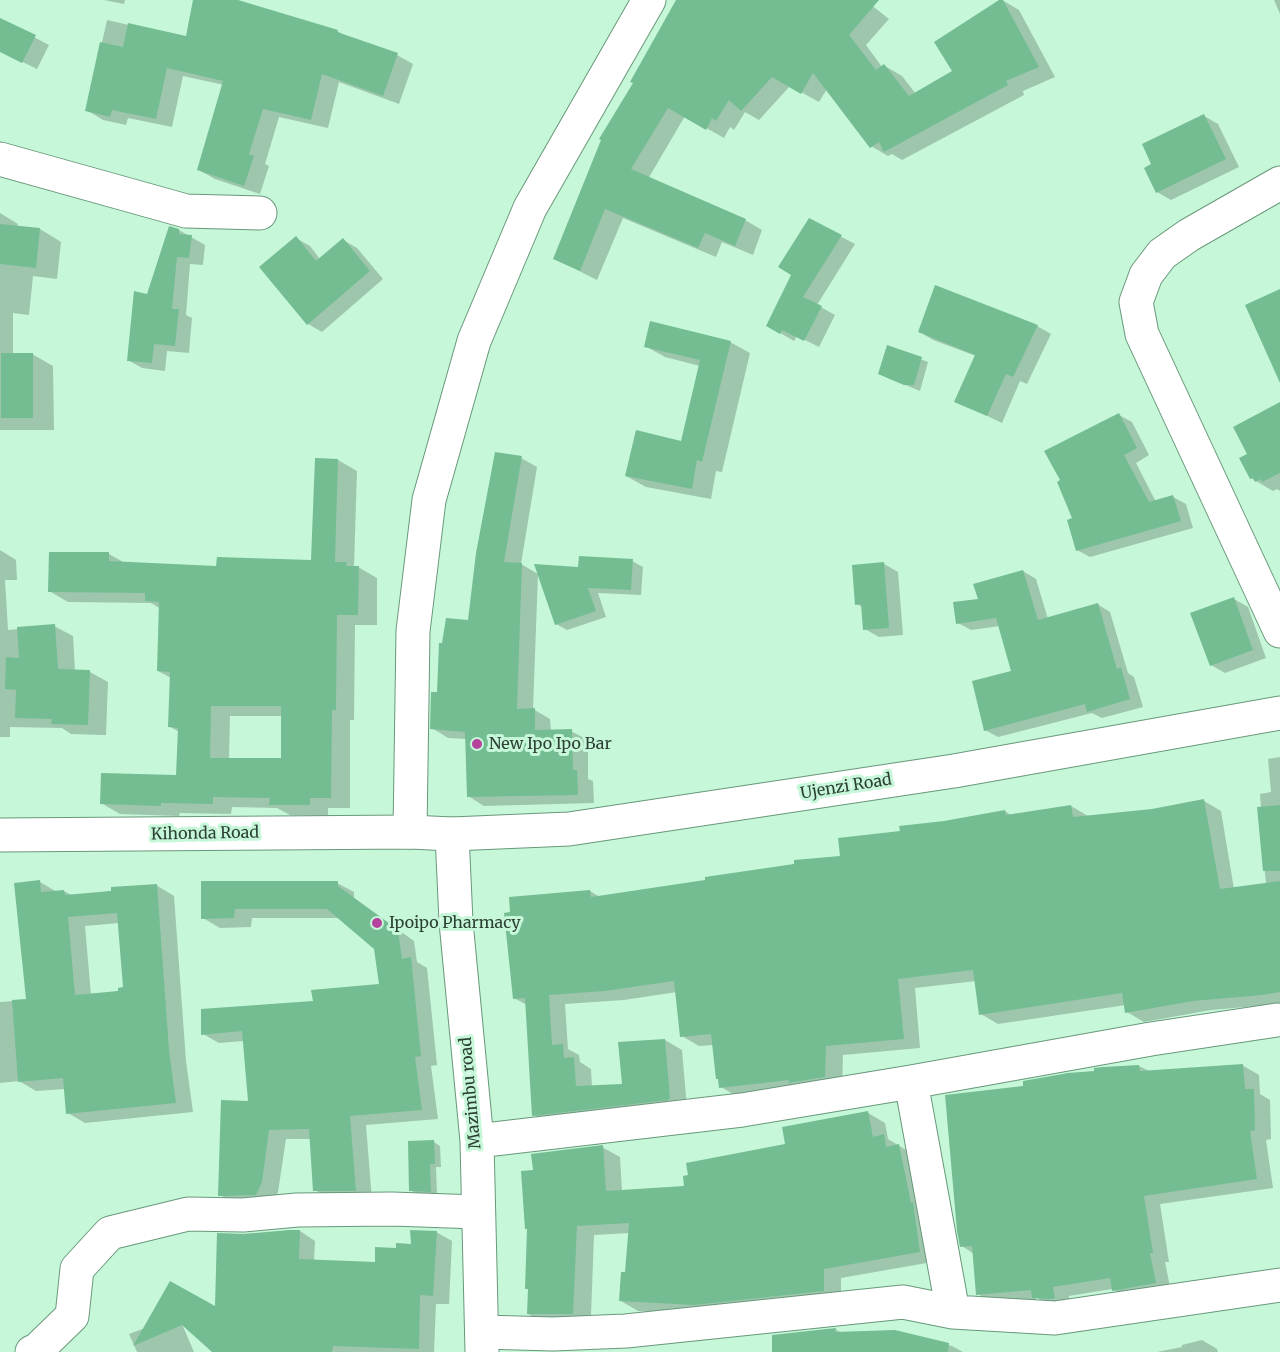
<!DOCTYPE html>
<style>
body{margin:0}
canvas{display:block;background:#c5f7d8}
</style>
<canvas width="1280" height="1352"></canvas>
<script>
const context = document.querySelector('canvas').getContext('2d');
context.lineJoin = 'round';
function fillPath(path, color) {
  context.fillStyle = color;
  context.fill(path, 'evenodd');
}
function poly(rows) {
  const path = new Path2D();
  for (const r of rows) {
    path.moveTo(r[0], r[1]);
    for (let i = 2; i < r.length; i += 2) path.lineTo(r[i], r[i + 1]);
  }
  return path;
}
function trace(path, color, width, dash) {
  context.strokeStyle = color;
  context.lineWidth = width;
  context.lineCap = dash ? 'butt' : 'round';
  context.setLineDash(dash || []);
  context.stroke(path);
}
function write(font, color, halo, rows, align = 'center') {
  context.font = font + ' Merriweather,serif';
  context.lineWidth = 6;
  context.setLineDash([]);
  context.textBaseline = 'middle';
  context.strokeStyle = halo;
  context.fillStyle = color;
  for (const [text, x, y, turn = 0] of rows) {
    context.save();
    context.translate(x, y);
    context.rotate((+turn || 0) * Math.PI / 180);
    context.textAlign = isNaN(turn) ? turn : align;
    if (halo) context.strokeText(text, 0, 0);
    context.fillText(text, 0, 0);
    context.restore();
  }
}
const shadow = poly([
 [104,0,125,0,124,4],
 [195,0,236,0,337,31,349,38,397,55,413,64,399,104,339,82,328,128,279,117,265,164,269,166,260,194,215,179,199,170,224,85,183,76,172,127,128,118,126,125,103,120,87,110,107,20,187,38],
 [682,0,865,0,889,19,866,45,882,67,885,66,902,76,916,94,954,72,1002,0,1019,10,1055,77,1023,91,1024,95,902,160,892,154,888,156,871,146,827,89,819,102,790,86,759,120,745,112,734,130,730,127,724,138,685,116,648,179,745,220,762,230,753,255,722,242,716,257,623,218,597,280,555,259],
 [1274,0,1280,0,1280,14],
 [0,19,49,45,37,69,0,51],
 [1204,116,1218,124,1239,167,1171,200,1157,192],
 [0,213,18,224,17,227,40,229,61,242,57,279,33,276,29,315,13,313,13,354,32,354,53,366,54,430,0,430],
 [809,220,855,244,817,305,835,315,819,347,797,336,794,341,768,326,793,275],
 [179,230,205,245,203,265,190,264,186,315,192,318,189,353,167,351,165,371,142,368,128,360,147,296],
 [296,238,310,246,320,259,343,240,357,248,383,279,322,332,308,324],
 [1037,326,1051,334,1027,384,1020,381,1002,423,956,401,976,356,933,340,920,332],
 [730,342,750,353,722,472,716,471,711,499,646,487,626,476,682,443,700,366,665,357,645,346],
 [888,347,928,362,920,391,886,377],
 [1280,404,1280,491,1277,489,1273,491,1251,478,1249,454],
 [1119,415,1132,422,1149,455,1136,463,1156,502,1173,497,1186,504,1193,528,1090,557,1077,550],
 [521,458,537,467,521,564,538,574,533,709,550,719,551,731,571,731,588,740,588,779,593,781,594,803,484,806,468,796,467,739,448,738,432,728,439,694,470,622],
 [338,460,357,471,354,567,358,567,377,578,377,625,355,625,354,720,350,720,350,808,328,808,328,816,290,815,277,808,232,807,231,814,180,813,179,816,120,814,101,803,177,777,179,732,169,726,171,678,158,671,161,609,151,603,68,602,49,591,109,554,125,563,218,568,312,562],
 [230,716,282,716,282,760,229,760],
 [0,550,16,560,17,580,5,580,8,630,54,626,73,636,75,671,90,672,108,682,106,735,71,734,62,728,10,727,10,737,0,737],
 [632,561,643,567,641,595,598,593,606,617,567,630,556,624,579,568],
 [884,564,898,572,903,635,879,637,865,629,863,607,856,604],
 [1023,571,1036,579,1048,619,1097,604,1110,612,1128,673,1134,677,1143,707,1102,718,1092,713,998,737,985,730,1013,672,1000,626,971,630,958,623,979,600],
 [1234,599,1248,607,1266,658,1225,673,1211,665],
 [1280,757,1280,1004,1211,1010,1144,1022,1127,1012,1126,1005,998,1024,981,1014,976,981,915,988,920,1048,843,1055,842,1087,738,1097,721,1087,713,1045,699,1046,682,1036,677,992,624,1000,565,1004,568,1049,579,1055,580,1062,591,1069,592,1087,623,1086,665,1040,682,1050,687,1108,551,1125,534,1115,527,1005,514,998,590,891,600,897,707,882,842,857,901,833,1005,811,1012,816,1071,806,1088,816,1152,810,1204,801,1221,811,1234,889,1266,884,1259,808,1261,808,1260,794,1271,792,1268,759],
 [40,882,57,892,64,891,73,896,156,885,174,896,186,1061,193,1112,85,1123,68,1113,65,1089,36,1091,19,1081,0,1083,0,1002,28,1000],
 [119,923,124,989,119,993,91,995,85,926],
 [203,882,337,883,354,892,354,898,414,941,417,962,427,968,437,1065,431,1066,438,1119,366,1125,372,1200,332,1200,315,1190,311,1139,286,1139,278,1192,273,1204,237,1205,220,1195,250,1102,244,1041,219,1043,203,1034,380,986,375,949,340,918,252,918,251,927,220,928,203,918],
 [1242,1065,1259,1075,1260,1094,1270,1100,1271,1139,1266,1140,1273,1188,1160,1204,1169,1262,1165,1262,1171,1292,1130,1299,1112,1289,1069,1296,1070,1308,1052,1307,1036,1297,1036,1300,994,1303,978,1294,974,1254,962,1246,1025,1087,1139,1066,1149,1071],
 [868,1113,885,1123,888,1139,916,1156,938,1261,841,1278,841,1301,712,1314,638,1311,621,1301,626,1273,630,1233,594,1235,591,1315,605,1323,546,1324,528,1314,534,1172,602,1147,620,1157,622,1191,686,1187],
 [434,1142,440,1146,441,1167,436,1167,437,1194,417,1194,411,1190],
 [300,1231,315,1241,314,1261,376,1263,397,1250,412,1245,436,1232,452,1241,449,1304,436,1304,434,1352,215,1352,182,1324,194,1352,137,1352,129,1334,145,1328,216,1309,219,1235],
 [835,1329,842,1333,895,1332,952,1346,963,1352,773,1352],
 [1202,1340,1217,1349,1218,1352,1157,1352,1182,1347,1182,1345]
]);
const building = poly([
 [193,0,238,0,338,30,337,32,398,53,383,96,322,74,311,120,263,109,249,154,254,156,244,186,197,170,223,81,167,68,156,119,112,110,110,117,85,111,100,42,123,47,128,23,186,36],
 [676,0,879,0,849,35,876,70,884,64,909,96,952,71,934,42,999,0,1003,0,1039,67,1006,81,1008,85,884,152,879,142,870,148,813,73,801,94,772,77,741,111,729,100,716,121,712,118,706,130,668,108,631,169,746,219,735,246,705,233,698,248,605,209,580,271,553,259,601,140,599,139,633,83,630,82],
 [0,18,36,35,22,63,0,52],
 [1204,114,1226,159,1156,193,1144,168,1151,164,1142,144],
 [809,218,842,235,803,297,822,306,804,341,782,330,780,334,766,326,791,275,778,267],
 [0,224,40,228,36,268,0,264],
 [169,226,179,229,179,234,192,235,189,258,177,257,172,309,179,309,175,346,154,344,152,363,127,361,134,291,147,294],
 [296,236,316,261,343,238,370,271,307,325,259,267],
 [935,285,1038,325,1013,377,1006,374,987,416,954,402,975,355,918,332],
 [1280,289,1280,383,1245,305],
 [650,321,731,341,702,462,697,460,692,489,625,476,636,430,681,441,700,360,644,347],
 [887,345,922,357,914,385,904,385,878,374],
 [1,353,33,353,33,418,1,418],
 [1280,402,1280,473,1262,482,1261,479,1255,482,1253,478,1250,479,1239,458,1247,454,1233,427],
 [1119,413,1137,448,1124,455,1149,502,1173,495,1181,521,1076,551,1067,520,1072,518,1057,482,1060,480,1044,451],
 [495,452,522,456,504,562,522,563,517,709,535,708,535,730,572,729,573,770,577,770,578,795,467,797,465,732,430,729,431,692,437,692,439,643,442,643,446,618,468,620,476,553],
 [315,458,338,459,335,562,347,562,346,566,359,566,358,615,337,615,336,710,332,710,331,798,310,798,310,805,269,805,270,798,213,797,213,804,161,803,161,806,100,804,101,773,176,775,178,728,168,727,170,672,157,671,159,602,145,601,145,593,48,592,49,552,109,552,109,561,216,566,217,557,311,560],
 [211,706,281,706,281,758,210,758],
 [579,556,633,559,631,590,588,588,596,611,555,625,534,564,578,567],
 [884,562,889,628,863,630,861,604,855,605,852,565],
 [1023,570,1038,620,1098,603,1117,669,1121,667,1130,699,1087,712,1085,704,984,731,972,681,1011,671,996,618,956,624,953,602,978,599,973,584],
 [1234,597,1253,650,1210,666,1190,613],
 [55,624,58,669,90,670,88,725,51,724,52,719,15,718,16,690,5,689,6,657,19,658,17,627],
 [1204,799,1220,889,1280,881,1280,992,1262,995,1193,1001,1125,1013,1122,993,979,1015,973,970,898,979,904,1039,826,1046,825,1077,788,1083,789,1080,719,1088,718,1079,716,1079,711,1034,680,1037,674,981,605,991,549,995,552,1045,563,1044,564,1058,574,1057,576,1086,622,1084,618,1042,665,1039,670,1098,668,1100,532,1116,525,998,513,999,504,913,510,912,509,897,590,890,591,897,705,880,705,877,794,864,794,860,840,856,838,838,900,831,899,826,944,821,1005,810,1006,815,1071,805,1073,817,1152,809],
 [1280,805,1280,871,1263,871,1257,807],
 [40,880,41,892,64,890,65,895,111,891,111,887,157,884,169,1050,176,1103,66,1114,63,1078,18,1082,12,1000,26,999,14,883],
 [117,913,123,987,118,988,118,991,75,995,68,917],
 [201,881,338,881,338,886,398,930,402,959,411,957,421,1056,415,1057,422,1110,350,1116,356,1191,313,1191,309,1129,269,1130,262,1182,256,1195,218,1196,221,1100,248,1101,242,1031,201,1035,201,1009,313,1001,311,990,379,984,374,949,327,909,235,909,234,918,201,919],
 [1243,1064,1245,1089,1254,1089,1255,1130,1250,1131,1257,1179,1144,1196,1153,1253,1150,1253,1156,1283,1112,1291,1110,1278,1053,1287,1055,1298,1050,1299,1032,1298,1031,1290,976,1295,972,1246,960,1247,957,1231,945,1095,1023,1086,1023,1081,1068,1073,1094,1071,1094,1068,1103,1067,1139,1065,1140,1071],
 [868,1111,873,1137,884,1134,886,1147,899,1144,911,1203,913,1202,920,1252,824,1269,824,1291,694,1305,619,1301,621,1272,625,1272,629,1223,577,1226,573,1314,527,1314,528,1289,525,1289,527,1229,525,1229,521,1171,533,1170,531,1154,603,1145,606,1191,684,1186,683,1176,688,1175,686,1163,785,1144,782,1127],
 [434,1140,435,1164,430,1164,431,1192,409,1191,408,1141],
 [289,1230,300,1230,299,1259,375,1262,375,1247,396,1248,396,1243,411,1244,410,1230,437,1231,433,1296,420,1295,419,1349,333,1346,332,1352,212,1352,182,1325,133,1346,170,1281,215,1306,217,1233,245,1234],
 [836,1328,835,1332,895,1330,949,1343,948,1352,772,1352,772,1335]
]);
const street = poly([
 [0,159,186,211,260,213],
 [1280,183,1189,235,1162,254,1146,275,1136,302,1142,334,1280,631],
 [410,832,413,631,429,500,474,341,530,208,649,0],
 [452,834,456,922,477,1141,482,1352],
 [911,1082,953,1312],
 [477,1141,742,1110,911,1082,1151,1039,1277,1020],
 [483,1332,553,1334,626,1331,903,1302,953,1312,1055,1318,1280,1285],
 [32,1352,37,1350,72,1316,77,1269,110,1233,188,1214,243,1215,297,1210,392,1209,478,1212]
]);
const secondary = poly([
 [0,835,410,832,452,834,569,829,954,771,1280,713]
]);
const markers = [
 [477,744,6,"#b5429c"],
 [377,923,6,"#b5429c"]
];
const poiNames = [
 ["New Ipo Ipo Bar",489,744],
 ["Ipoipo Pharmacy",389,923]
];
const streetNames = [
 ["Ujenzi Road",846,787,-9],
 ["Kihonda Road",205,834,-1],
 ["Mazimbu road",471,1093,-95]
];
fillPath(shadow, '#0003');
fillPath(building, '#74bd93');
trace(street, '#69987b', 35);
trace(secondary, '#69987b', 35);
trace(street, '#fff', 33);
trace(secondary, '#fff', 33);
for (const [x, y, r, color] of markers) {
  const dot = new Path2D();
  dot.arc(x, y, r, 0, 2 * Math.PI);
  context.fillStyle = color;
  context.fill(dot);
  trace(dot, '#c5f7d8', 2);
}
write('16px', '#2c4034', '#c5f7d8', poiNames, 'left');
write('16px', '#2c4034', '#c5f7d8', streetNames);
</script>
